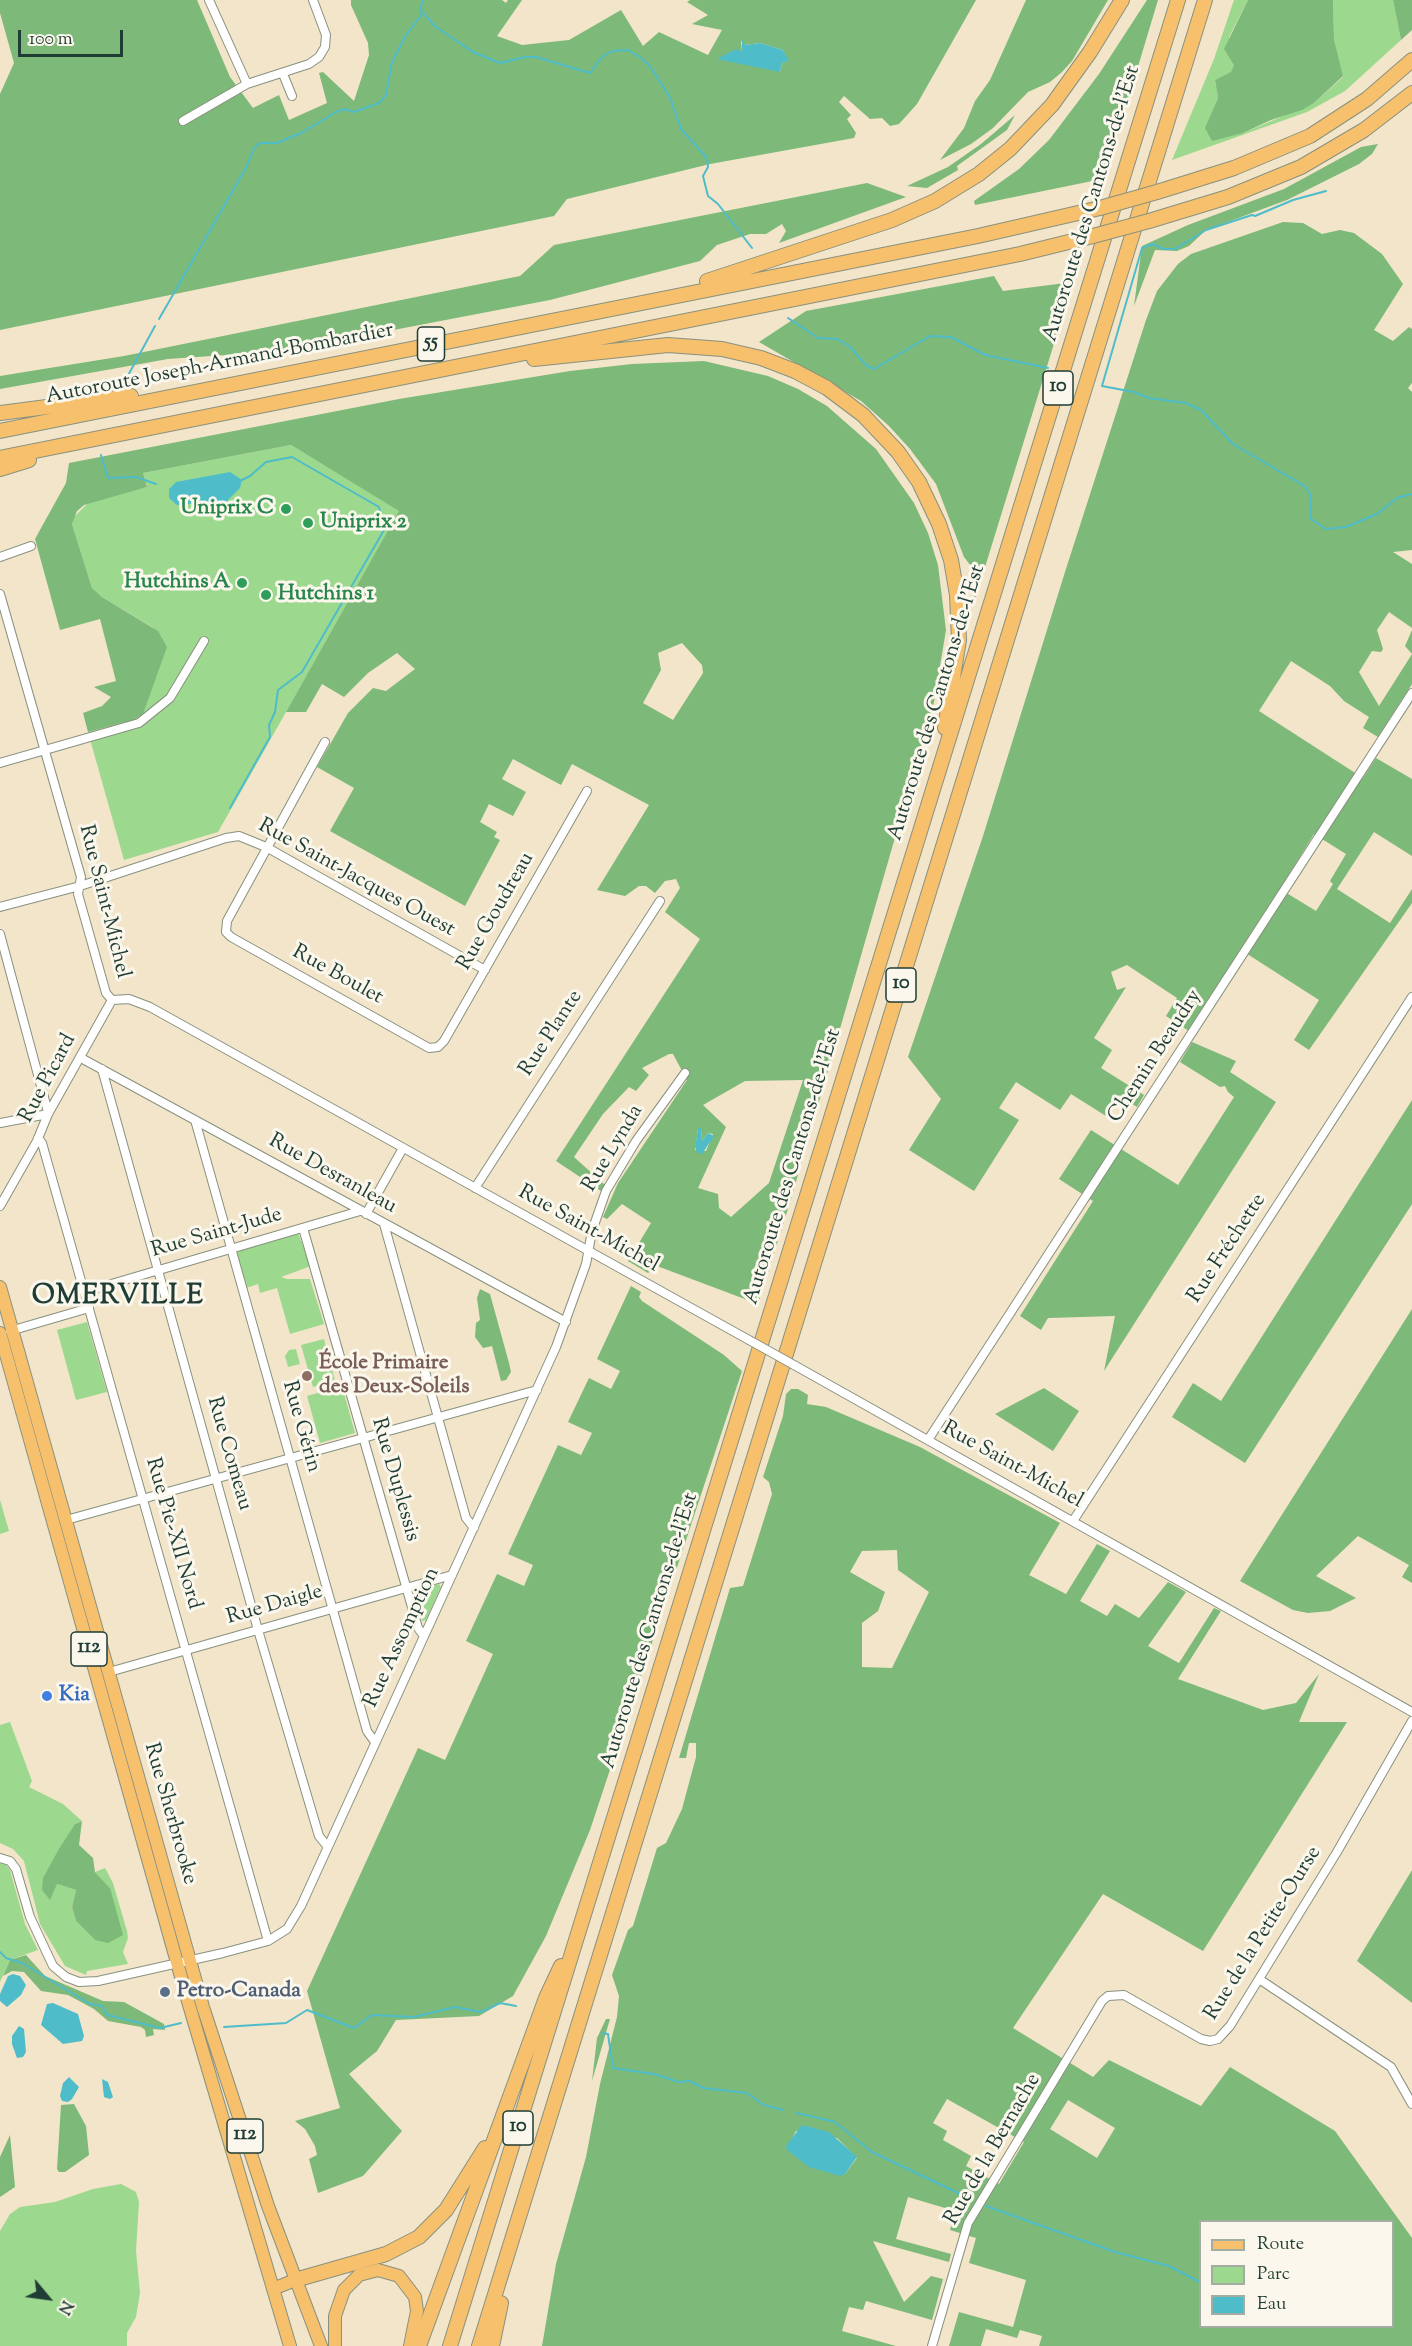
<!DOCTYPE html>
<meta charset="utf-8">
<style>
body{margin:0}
#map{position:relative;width:1412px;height:2346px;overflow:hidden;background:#f2e5ca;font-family:"Sorts Mill Goudy",serif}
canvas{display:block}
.legend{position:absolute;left:1199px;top:2220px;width:195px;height:108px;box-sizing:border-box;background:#fbf7ec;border:2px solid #a3ada2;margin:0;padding:8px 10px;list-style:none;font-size:18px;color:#1f3d34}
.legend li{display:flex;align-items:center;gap:12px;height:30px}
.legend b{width:30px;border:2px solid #a3ada2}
.north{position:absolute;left:18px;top:2268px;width:60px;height:60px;-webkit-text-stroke:4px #fbf7ec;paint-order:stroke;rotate:119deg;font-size:16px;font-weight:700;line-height:24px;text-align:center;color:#1f3d34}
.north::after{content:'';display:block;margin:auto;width:21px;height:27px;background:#1f3d34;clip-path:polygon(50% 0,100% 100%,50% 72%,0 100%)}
.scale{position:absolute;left:18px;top:30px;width:105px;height:27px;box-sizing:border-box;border:3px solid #1f3d34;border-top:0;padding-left:8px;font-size:18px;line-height:21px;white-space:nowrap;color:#1f3d34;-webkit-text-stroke:4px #fbf7ec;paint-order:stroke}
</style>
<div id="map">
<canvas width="1412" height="2346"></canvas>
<ul class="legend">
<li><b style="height:8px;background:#f7c06c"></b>Route</li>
<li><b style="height:16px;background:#9cd98e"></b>Parc</li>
<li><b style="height:16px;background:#4fbcca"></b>Eau</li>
</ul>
<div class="north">N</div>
<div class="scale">100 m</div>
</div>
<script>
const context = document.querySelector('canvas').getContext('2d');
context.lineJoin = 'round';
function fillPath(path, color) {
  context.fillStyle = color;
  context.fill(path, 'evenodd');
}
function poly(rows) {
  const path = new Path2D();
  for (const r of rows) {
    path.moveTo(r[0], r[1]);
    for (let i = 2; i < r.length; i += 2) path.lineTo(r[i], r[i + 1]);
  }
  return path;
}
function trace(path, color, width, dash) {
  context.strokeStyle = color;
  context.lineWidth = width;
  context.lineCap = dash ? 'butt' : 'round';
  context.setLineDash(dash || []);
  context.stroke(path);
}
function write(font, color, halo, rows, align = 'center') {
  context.font = font + ' "Sorts Mill Goudy",serif';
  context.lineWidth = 6;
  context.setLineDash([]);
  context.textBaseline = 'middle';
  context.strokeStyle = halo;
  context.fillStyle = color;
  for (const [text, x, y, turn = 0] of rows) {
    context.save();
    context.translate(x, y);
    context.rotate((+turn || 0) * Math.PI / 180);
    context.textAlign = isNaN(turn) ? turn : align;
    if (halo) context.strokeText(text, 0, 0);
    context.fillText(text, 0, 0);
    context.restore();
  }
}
const green = poly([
 [1234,0,1248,0,1229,37,1234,65,1231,73,1215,80,1218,98,1206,128,1243,133,1314,103,1343,77,1334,39,1333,0,1393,0,1401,40,1345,91,1307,112,1172,160,1214,59],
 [291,445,400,511,218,832,124,860,88,732,126,722,162,637,152,627,102,597,92,588,72,524,74,517,88,503,147,487,143,473],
 [298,1233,311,1266,281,1277,287,1279,310,1279,324,1324,290,1334,277,1288,260,1293,258,1284,246,1288,237,1253,240,1250],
 [87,1322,107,1392,76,1400,57,1330],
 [324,1339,335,1381,313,1387,301,1345],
 [296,1349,300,1364,288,1367,285,1356,289,1350],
 [342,1386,355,1433,320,1443,307,1396],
 [0,1500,9,1531,0,1534],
 [439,1584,441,1587,426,1620,422,1621,413,1592],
 [10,1722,32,1781,29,1787,63,1804,82,1821,75,1824,57,1884,76,1890,72,1907,76,1921,95,1940,110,1888,95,1872,105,1868,113,1883,127,1931,128,1938,123,1952,128,1964,87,1971,86,1975,65,1966,40,1924,24,1861,13,1849,0,1843,0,1725],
 [0,1863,6,1865,10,1870,25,1924,38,1950,10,1960,0,1982],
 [121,2184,136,2192,139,2202,136,2251,140,2293,136,2317,127,2333,127,2346,0,2346,0,2231,10,2214,20,2207,55,2202,93,2189]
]);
const forest = poly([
 [0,0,197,0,230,77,253,108,279,95,289,120,327,103,319,73,323,72,354,101,369,55,368,43,351,5,351,0,502,0,506,3,508,0,522,0,497,36,522,45,569,40,621,10,643,46,659,32,708,55,722,30,692,24,708,15,687,2,690,0,976,0,917,104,899,124,890,126,882,118,870,119,844,96,839,102,851,115,847,119,856,133,854,138,710,164,567,199,554,216,0,330,0,94,14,63,0,13],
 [741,41,745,45,760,43,783,50,788,61,782,63,780,72,742,52],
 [1026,0,1108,0,1072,61,1062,72,1050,82,1028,92,993,128,971,144,940,160,964,128,975,101,990,80],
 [1147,0,1158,0,1109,163,1102,179,975,205,974,201,1019,169,1049,140,1099,74],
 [1248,0,1333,0,1334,39,1343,76,1314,103,1302,110,1271,120,1243,133,1212,141,1205,128,1218,98,1215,80,1231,72,1234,65,1224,49],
 [1393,0,1412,0,1412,30,1401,40],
 [1015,115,1007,130,957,166,958,170,927,188,907,186,948,167,981,144],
 [1378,144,1372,154,1359,164,1287,200,1206,230,1189,246,1177,251,1155,250,1134,306,1142,246,1188,225,1284,189,1361,147],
 [867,183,906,197,779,243,786,231,782,224,766,234,750,234,717,245,700,261,550,300,284,351,168,359,0,389,0,376,124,356,520,276,554,245],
 [1283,222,1303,223,1322,234,1340,230,1354,233,1382,254,1403,284,1374,330,1393,341,1409,327,1412,329,1412,383,1408,388,1412,392,1412,550,1393,552,1412,564,1412,628,1389,612,1377,630,1383,649,1381,652,1372,651,1359,672,1379,706,1412,654,1405,646,1412,630,1412,684,1378,737,1363,728,1369,717,1344,701,1330,686,1291,661,1259,711,1363,778,1376,758,1412,779,1412,856,1374,832,1337,889,1390,923,1412,889,1412,903,1309,1050,1294,1040,1319,1000,1241,950,1189,1031,1166,1016,1177,998,1127,965,1111,972,1117,990,1126,987,1094,1038,1112,1050,1101,1068,1144,1095,1137,1107,1119,1095,1106,1116,1071,1094,1060,1110,1016,1082,999,1108,1019,1120,974,1191,909,1150,941,1099,908,1057,983,836,1065,572,1146,320,1157,291,1178,264,1191,254],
 [1314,834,1346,854,1330,881,1333,884,1316,911,1280,889],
 [994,276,1003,291,1073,282,973,606,974,570,964,557,936,484,910,449,889,426,861,401,759,342,806,311],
 [704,361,768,376,798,389,827,406,876,449,914,503,928,533,938,565,946,630,934,702,791,1199,758,1304,657,1266,648,1273,628,1261,651,1223,622,1204,607,1219,603,1217,618,1183,687,1080,673,1054,669,1054,642,1068,649,1075,636,1091,629,1087,603,1114,574,1157,605,1185,601,1191,556,1161,700,939,665,912,680,888,676,879,665,881,655,893,646,886,639,886,625,896,597,890,649,805,572,764,561,785,513,759,502,779,526,792,513,816,489,804,480,822,497,832,494,837,500,840,465,906,330,831,354,788,317,767,348,713,373,688,386,691,415,669,397,653,368,673,344,697,322,684,306,712,286,712,399,511,291,445,143,473,147,487,84,505,77,511,72,524,92,588,102,597,158,631,167,647,143,714,126,724,125,722,88,732,83,713,102,706,111,697,94,687,116,681,100,619,60,630,35,539,66,483,69,463,399,399,570,371,632,364],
 [682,643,702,665,703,673,673,720,643,703,661,670,658,653],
 [803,1080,769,1183,731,1217,719,1208,718,1194,698,1188,726,1127,703,1105,745,1081],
 [698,1129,701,1129,702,1141,708,1133,713,1134,706,1151,695,1150],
 [1192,1042,1236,1061,1230,1072,1276,1102,1104,1371,1115,1316,1048,1318,1041,1330,1020,1316,1093,1201,1059,1179,1091,1130,1178,1185,1234,1097,1228,1092,1225,1086,1220,1087,1180,1062],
 [1412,1100,1412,1204,1245,1463,1172,1417,1193,1383,1221,1401],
 [631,1286,641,1292,639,1297,642,1301,724,1355,742,1371,590,1830,546,1936,513,1996,479,2016,396,2020,377,2051,349,2074,402,2131,363,2176,318,2193,309,2159,317,2155,315,2146,305,2129,295,2121,340,2108,307,1991,418,1748,445,1760,493,1654,466,1641,497,1574,524,1586,533,1565,508,1554,558,1445,581,1455,592,1433,568,1422,589,1378,611,1389,620,1371,597,1359],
 [480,1289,490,1294,509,1363,511,1372,506,1380,501,1381,492,1346,483,1348,475,1337,476,1323,480,1320,477,1298],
 [1412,1309,1412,1583,1402,1577,1409,1565,1358,1536,1316,1576,1356,1598,1330,1611,1308,1613,1293,1610,1240,1581],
 [1044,1388,1079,1411,1053,1451,995,1414],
 [791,1389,798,1389,808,1395,807,1404,826,1407,920,1447,1060,1523,1029,1575,1066,1594,1097,1544,1110,1551,1080,1601,1107,1616,1115,1604,1139,1618,1168,1582,1186,1592,1148,1646,1179,1663,1214,1608,1221,1611,1178,1679,1263,1710,1296,1703,1319,1674,1299,1722,1347,1722,1203,1951,1103,1894,1013,2028,1093,2077,1109,2060,1201,2106,1230,2067,1335,2131,1412,2238,1412,2346,1039,2346,1042,2336,1020,2330,1017,2338,986,2329,981,2346,949,2346,959,2312,1013,2327,1026,2280,969,2263,976,2238,950,2230,955,2211,908,2197,896,2239,951,2254,949,2262,873,2241,904,2302,931,2276,943,2279,932,2320,866,2301,863,2310,849,2307,842,2331,896,2346,542,2346,556,2264,586,2157,600,2084,617,2017,619,1996,612,1975,628,1930,633,1926,657,1848,666,1843,682,1809,696,1757,696,1743,689,1743,686,1758,679,1758,730,1588,743,1586,772,1494,769,1482,763,1477,783,1416,786,1394],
 [897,1550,898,1570,929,1592,892,1668,862,1667,862,1623,878,1611,885,1592,850,1572,862,1551],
 [947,2099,1024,2142,999,2184,966,2166,971,2156,943,2140,947,2131,933,2123],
 [1068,2100,1115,2128,1097,2158,1050,2129],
 [796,2131,837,2138,857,2158,845,2174,787,2149],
 [1200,2222,1392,2222,1392,2326,1200,2326],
 [82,1821,79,1845,93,1858,95,1872,110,1888,123,1935,108,1943,95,1940,76,1921,72,1907,76,1890,57,1884,50,1900,42,1890,43,1878,59,1849,75,1824],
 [1412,1870,1412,2003,1357,1961],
 [26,1955,45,1976,103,2001,124,2002,164,2024,165,2030,153,2029,154,2035,146,2037,145,2030,141,2027,108,2021,94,2009,68,1995,41,1991,24,1972,12,1971,3,1976,10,1960],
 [606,2019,610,2019,592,2081,597,2038],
 [74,2104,86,2126,89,2155,65,2172,59,2172,57,2169,61,2105],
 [10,2135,15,2187,0,2197,0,2157]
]);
const water = poly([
 [742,40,745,45,760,43,783,50,789,61,782,63,780,72,717,59,736,49,742,52],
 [230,472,242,480,240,488,228,500,222,514,214,515,198,503,177,505,169,498,169,489,176,482],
 [701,1128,702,1141,708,1133,714,1136,702,1154,697,1152,695,1147,698,1129],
 [13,1974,20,1976,26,1985,21,1995,7,2007,0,2001,0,1994,8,1976],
 [53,2003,78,2014,84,2036,82,2041,63,2044,41,2025,47,2004],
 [19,2026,24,2029,26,2052,23,2057,17,2058,12,2044,12,2036],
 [69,2077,79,2087,72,2099,68,2102,62,2101,60,2096,63,2083],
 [102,2079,108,2082,113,2097,110,2099,104,2097],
 [802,2125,829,2132,857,2157,845,2174,840,2176,809,2167,787,2150,786,2146]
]);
const stream = poly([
 [423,0,420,10,436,27,473,52,500,63,525,57,536,57,590,73,602,57,612,51,628,50,641,58,649,65,670,97,681,129,707,158,708,167,703,176,708,196,718,204,752,248],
 [1326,191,1293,200,1255,216,1252,215,1206,230,1175,249,1163,249,1153,244,1142,248,1102,386,1134,392,1149,398,1186,403,1201,410,1233,444,1306,487,1310,494,1311,519,1326,529,1346,527,1377,514,1397,498,1412,494],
 [788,318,818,338,837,339,849,346,867,366,874,369,930,336,951,337,985,355,1048,368],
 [159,319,247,166,254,148,260,143,277,143,301,133,336,112,345,109,354,112,379,103,386,95,392,62,406,35,421,15],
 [88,388,125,381,155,326],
 [101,455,108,478,136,477,156,484],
 [230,808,270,737,269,725,275,712,278,690,302,672,384,530,379,507,292,457,266,462,250,476,242,480],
 [0,1952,6,1958,22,1963,90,2004,102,2006,107,2015,160,2028,181,2023],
 [224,2027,286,2023,307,2010,354,2028,372,2015,414,2017,455,2007,481,2012,500,2003,516,2006],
 [602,2033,608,2034,613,2068,654,2074,679,2082,690,2081,703,2088,747,2093,764,2105,783,2110],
 [797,2113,835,2122,872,2152,971,2199],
 [986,2206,1115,2252,1169,2266,1200,2282]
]);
const street = poly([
 [209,0,247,84],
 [283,74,292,96],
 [183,121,247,84,309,64,319,57,325,47,326,35,313,0],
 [0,557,31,546],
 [0,594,81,877,78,894,106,993,112,1000],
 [325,742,227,921,226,932,231,937,429,1048,438,1047,444,1041,587,791],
 [0,763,139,723,170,698,204,641],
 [0,907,80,886,226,838,239,836,266,847,485,970],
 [0,934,48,1112],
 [112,1000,129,999,150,1007,749,1340],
 [81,1058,566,1322],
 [102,1069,258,1630,319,1836,327,1846],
 [195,1120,367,1731,375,1742],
 [0,1123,48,1114],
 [38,1138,42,1143,268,1941],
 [475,1188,660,901],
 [0,1206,37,1141,48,1114,112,1000],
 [366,1214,403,1148],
 [384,1224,466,1518,474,1528],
 [303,1228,418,1628,424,1636],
 [84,1292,360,1211],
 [10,1331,89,1308],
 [794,1365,1412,1712],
 [928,1440,1412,693],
 [66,1520,537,1390],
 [1073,1521,1412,997],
 [109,1672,452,1575],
 [0,1858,10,1861,16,1869,30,1917,53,1966,66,1977,79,1982,98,1981,223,1953,268,1941,287,1929,301,1906,556,1347,586,1264,592,1231,606,1191,636,1141,685,1073],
 [1259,1979,1391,2067,1412,2104],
 [932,2346,968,2223,1102,2001,1108,1996,1124,1995,1201,2039,1210,2041,1218,2039,1230,2026,1337,1852,1412,1721]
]);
const primary = poly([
 [0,1287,203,2007,268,2206,321,2346],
 [0,1333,187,1998,290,2346],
 [273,2289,295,2280],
 [335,2346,335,2316,344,2290,359,2275,378,2270,399,2276,415,2297,417,2311,410,2346]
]);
const highway = poly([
 [1157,192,1234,168,1310,136,1367,99,1412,60],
 [1149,221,1228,197,1301,167,1364,130,1412,93],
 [707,281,892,220,935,201,979,174,1010,149,1052,105,1090,52,1122,0],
 [534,359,668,345,722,349,761,358,795,371,827,388,863,415,898,452,919,482,939,524,951,560,957,595,959,640,945,728],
 [0,413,131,396],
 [0,431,978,236,1100,208],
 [0,458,1020,254,1093,236],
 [0,469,29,460],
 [295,2280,386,2254,419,2237,446,2210,485,2148],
 [419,2346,546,1998,561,1966],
 [450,2346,1178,0],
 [479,2346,1205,0],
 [492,2346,501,2303]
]);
const streetBridge = poly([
 [749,1340,794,1365]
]);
const highwayBridge = poly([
 [1100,208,1157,192],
 [1093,236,1149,221]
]);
const markers = [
 [286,509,6,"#2e9e5b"],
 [308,523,6,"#2e9e5b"],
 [242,583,6,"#2e9e5b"],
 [266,595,6,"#2e9e5b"],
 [307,1376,6,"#8d6e63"],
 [47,1696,6,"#3f7fe0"],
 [165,1992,6,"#5c6f8a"]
];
const shields = [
 [431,344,27],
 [1058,388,30],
 [901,985,30],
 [89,1649,36],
 [518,2128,30],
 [245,2136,36]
];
const shieldNames = [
 ["55",431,344],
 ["10",1058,388],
 ["10",901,985],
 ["112",89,1649],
 ["10",518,2128],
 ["112",245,2136]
];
const streetNames = [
 ["Autoroute des Cantons-de-l'Est",1093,204,-73],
 ["Autoroute Joseph-Armand-Bombardier",220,365,-11],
 ["Autoroute des Cantons-de-l'Est",938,703,-73],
 ["Rue Saint-Jacques Ouest",356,879,29],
 ["Rue Saint-Michel",103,902,76],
 ["Rue Goudreau",497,912,-60],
 ["Rue Boulet",337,976,29],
 ["Rue Plante",552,1034,-57],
 ["Chemin Beaudry",1156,1057,-57],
 ["Rue Picard",49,1079,-62],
 ["Rue Lynda",614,1149,-59],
 ["Autoroute des Cantons-de-l'Est",794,1167,-73],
 ["Rue Desranleau",332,1175,29],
 ["Rue Saint-Michel",588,1230,29],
 ["Rue Saint-Jude",217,1234,-16],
 ["Rue Fréchette",1228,1249,-57],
 ["Rue Gérin",300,1427,74],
 ["Rue Comeau",228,1454,74],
 ["Rue Saint-Michel",1012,1466,29],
 ["Rue Duplessis",394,1480,74],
 ["Rue Pie-XII Nord",172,1534,74],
 ["Rue Daigle",275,1606,-16],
 ["Autoroute des Cantons-de-l'Est",651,1631,-73],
 ["Rue Assomption",403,1638,-65],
 ["Rue Sherbrooke",169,1814,74],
 ["Rue de la Petite-Ourse",1264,1934,-58],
 ["Rue de la Bernache",994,2150,-60]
];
const leisureNames = [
 ["Uniprix C",274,509],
 ["Uniprix 2",320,523,"left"],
 ["Hutchins A",230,583],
 ["Hutchins 1",278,595,"left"]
];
const educationNames = [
 ["École Primaire",319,1364],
 ["des Deux-Soleils",319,1388]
];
const shopNames = [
 ["Kia",59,1696]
];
const serviceNames = [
 ["Petro-Canada",177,1992]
];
const districtNames = [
 ["OMERVILLE",118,1298]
];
fillPath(green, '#9cd98e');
fillPath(forest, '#7db979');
fillPath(water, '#4fbcca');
trace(stream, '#4fbcca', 2);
trace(street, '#88917f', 10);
trace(primary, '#88917f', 14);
trace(highway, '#88917f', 16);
trace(street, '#fff', 8);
trace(primary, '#f7c06c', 12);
trace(highway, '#f7c06c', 14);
trace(streetBridge, '#88917f', 10, []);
trace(highwayBridge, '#88917f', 16, []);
trace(streetBridge, '#fff', 8);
trace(highwayBridge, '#f7c06c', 14);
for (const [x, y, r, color] of markers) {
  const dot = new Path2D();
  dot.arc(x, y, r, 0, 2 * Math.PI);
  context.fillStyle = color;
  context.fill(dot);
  trace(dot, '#fbf7ec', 2);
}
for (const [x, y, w] of shields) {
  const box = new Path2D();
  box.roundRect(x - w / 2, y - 17, w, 34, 4.5);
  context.fillStyle = '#fbf7ec';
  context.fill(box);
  trace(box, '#1f3d34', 1.5);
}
write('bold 20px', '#1f3d34', null, shieldNames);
write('21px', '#1f3d34', '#fbf7ec', streetNames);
write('bold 21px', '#27864d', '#fbf7ec', leisureNames, 'right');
write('bold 21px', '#785e54', '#fbf7ec', educationNames, 'left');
write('bold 21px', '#366cbe', '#fbf7ec', shopNames, 'left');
write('bold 21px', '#4e5e75', '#fbf7ec', serviceNames, 'left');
context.letterSpacing = '1.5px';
write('bold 27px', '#1f3d34', '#fbf7ec', districtNames);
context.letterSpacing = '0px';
</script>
